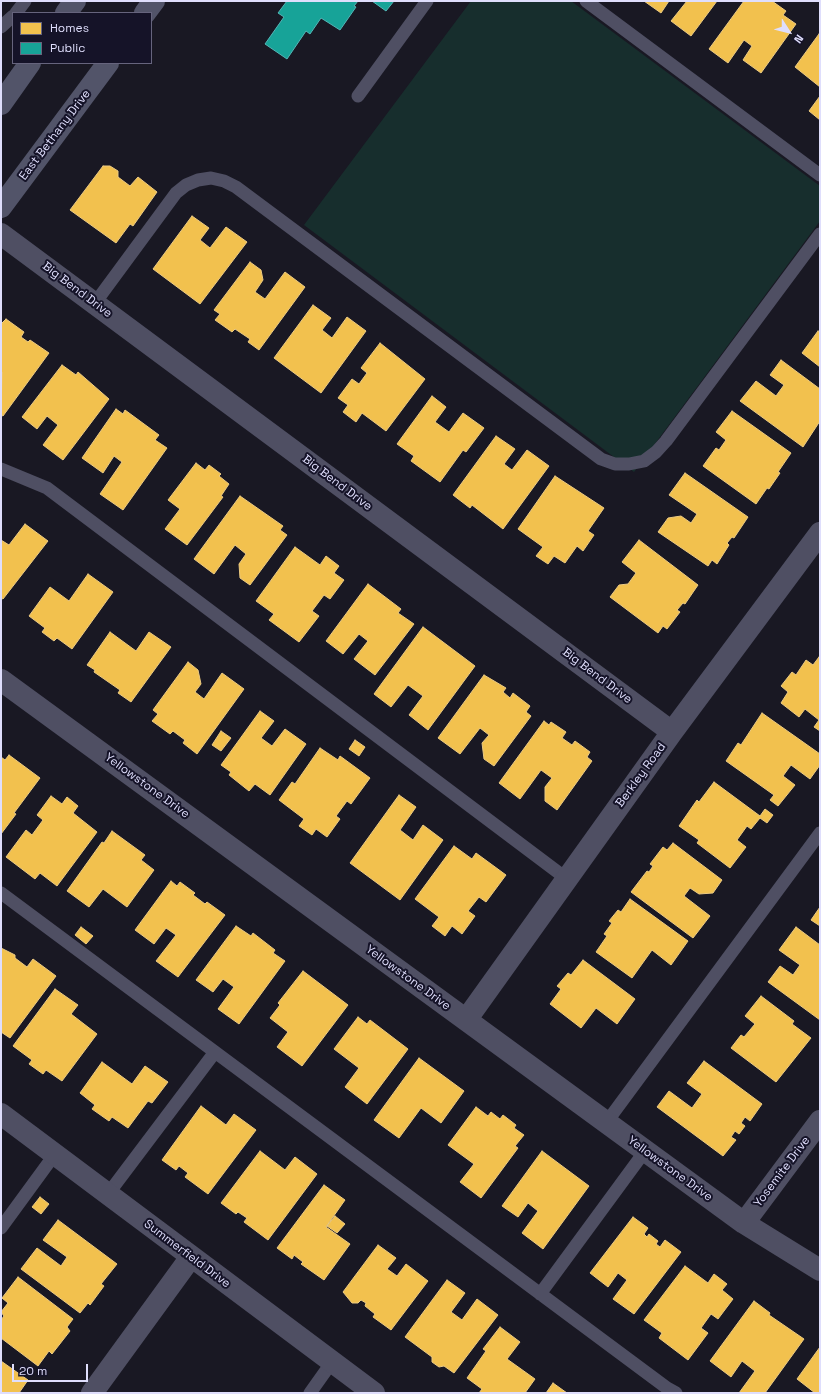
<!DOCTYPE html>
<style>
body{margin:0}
#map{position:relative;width:821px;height:1394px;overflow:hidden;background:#191823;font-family:"Space Grotesk",sans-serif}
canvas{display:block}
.frame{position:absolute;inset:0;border:2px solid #dfdefc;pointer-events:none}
.legend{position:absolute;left:12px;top:12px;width:140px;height:52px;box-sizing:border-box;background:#151328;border:1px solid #66647d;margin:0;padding:5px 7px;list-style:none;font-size:12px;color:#dfdefc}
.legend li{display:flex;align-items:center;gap:8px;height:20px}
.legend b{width:20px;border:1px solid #66647d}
.north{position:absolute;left:769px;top:12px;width:40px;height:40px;-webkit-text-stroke:3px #151328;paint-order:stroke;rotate:126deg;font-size:11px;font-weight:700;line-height:16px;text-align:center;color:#dfdefc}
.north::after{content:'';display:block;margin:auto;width:14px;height:18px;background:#dfdefc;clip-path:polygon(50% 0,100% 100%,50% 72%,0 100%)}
.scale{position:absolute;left:12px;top:1364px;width:76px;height:18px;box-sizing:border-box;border:2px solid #dfdefc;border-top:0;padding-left:5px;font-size:12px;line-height:14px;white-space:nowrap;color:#dfdefc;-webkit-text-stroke:3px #151328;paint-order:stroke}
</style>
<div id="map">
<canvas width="821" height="1394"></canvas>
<div class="frame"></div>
<ul class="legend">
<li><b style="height:11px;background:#f2c14e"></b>Homes</li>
<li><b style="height:11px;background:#17a398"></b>Public</li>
</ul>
<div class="north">N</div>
<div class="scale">20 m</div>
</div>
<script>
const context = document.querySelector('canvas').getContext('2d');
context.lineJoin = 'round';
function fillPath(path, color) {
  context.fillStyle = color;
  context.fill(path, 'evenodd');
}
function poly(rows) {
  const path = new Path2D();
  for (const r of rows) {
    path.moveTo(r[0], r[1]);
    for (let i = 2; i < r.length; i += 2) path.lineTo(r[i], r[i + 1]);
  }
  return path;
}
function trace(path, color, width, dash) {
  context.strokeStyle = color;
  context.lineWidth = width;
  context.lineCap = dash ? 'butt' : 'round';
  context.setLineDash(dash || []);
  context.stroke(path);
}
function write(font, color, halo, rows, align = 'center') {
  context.font = font + ' "Space Grotesk",sans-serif';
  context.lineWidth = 4;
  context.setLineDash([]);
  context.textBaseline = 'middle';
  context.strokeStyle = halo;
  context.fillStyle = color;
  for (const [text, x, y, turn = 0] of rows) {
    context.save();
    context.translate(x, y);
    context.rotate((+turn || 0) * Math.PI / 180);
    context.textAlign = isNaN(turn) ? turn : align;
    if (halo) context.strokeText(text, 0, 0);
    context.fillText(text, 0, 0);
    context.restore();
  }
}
const green = poly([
 [471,1,571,1,820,186,820,221,634,472,304,225]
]);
const homes = poly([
 [644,1,669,1,661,13,644,1],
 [687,1,717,1,691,36,671,21,687,1],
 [744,1,772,1,786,11,783,15,796,24,761,73,743,60,752,46,744,40,728,63,709,49,744,1],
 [819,34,820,35,820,87,795,67,819,34],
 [820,96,820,120,809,111,820,96],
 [103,166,110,166,118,171,118,177,130,186,138,177,157,192,133,226,130,224,116,243,70,210,103,166],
 [192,216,209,228,200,240,210,248,226,227,247,242,200,304,153,269,192,216],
 [250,262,261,270,263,280,255,292,265,299,285,272,305,287,259,350,248,342,250,339,235,329,232,332,215,320,220,314,214,310,250,262],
 [313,305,331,318,322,330,332,338,347,317,366,331,321,393,274,358,313,305],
 [6,319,24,332,21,337,28,342,30,340,49,353,3,416,1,415,2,372,1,371,1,324,6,319],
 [818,331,820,332,820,367,802,353,818,331],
 [380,343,425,379,386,431,362,413,356,422,343,412,348,405,338,398,352,379,359,384,367,373,361,368,380,343],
 [781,360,820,389,820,421,803,447,740,401,756,381,776,396,784,385,770,375,781,360],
 [62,365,76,375,78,372,109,399,63,460,43,445,58,425,47,416,37,429,22,417,62,365],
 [432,396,446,407,435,422,449,432,463,413,484,428,466,452,463,450,440,482,411,461,414,456,397,444,432,396],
 [116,409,123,414,125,410,159,435,155,440,167,448,123,510,100,494,122,462,114,456,103,473,82,458,116,409],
 [732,411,791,453,778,472,780,473,769,489,767,488,756,504,703,466,716,448,719,450,726,440,716,432,732,411],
 [496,436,515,449,504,464,512,470,527,450,549,466,503,529,472,505,470,508,453,495,496,436],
 [196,463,205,470,209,465,221,474,219,476,229,484,221,496,223,497,187,545,165,529,180,509,168,500,196,463],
 [685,473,748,517,734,538,732,537,727,543,729,545,717,564,712,560,708,566,658,532,668,518,681,516,691,523,697,514,669,495,685,473],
 [555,476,604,508,588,531,594,535,583,551,577,546,565,563,554,556,548,564,536,556,543,547,518,529,555,476],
 [240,496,283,526,280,530,287,535,250,585,240,578,239,564,246,554,235,545,214,574,194,559,240,496],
 [25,524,48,541,3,599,1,598,1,540,9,545,25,524],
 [639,540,698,585,685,604,683,603,677,610,680,612,667,629,663,626,658,633,610,597,619,585,628,584,636,573,622,562,639,540],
 [295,547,320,565,326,556,339,566,334,573,344,580,330,599,324,595,312,611,319,616,299,642,269,620,274,614,256,601,295,547],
 [88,574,113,592,72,649,57,638,54,641,42,632,45,628,29,616,50,587,69,601,88,574],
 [368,584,401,609,398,613,414,624,375,675,354,659,368,641,359,634,343,654,326,641,368,584],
 [423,627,475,666,428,730,409,715,423,696,408,685,391,707,374,694,423,627],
 [110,632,136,651,149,632,171,647,131,702,118,693,120,690,94,672,95,670,87,665,110,632],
 [819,657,820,657,820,731,814,727,819,720,805,709,799,717,781,703,788,692,781,686,792,672,796,675,806,660,813,665,819,657],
 [188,662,198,670,201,684,195,692,204,699,222,673,244,689,197,754,183,743,185,740,173,731,170,734,152,721,158,714,153,710,188,662],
 [484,675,506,688,503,692,510,698,513,693,530,706,526,712,531,716,494,766,484,759,482,743,489,735,480,728,460,754,438,738,484,675],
 [260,711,274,721,261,738,272,746,285,729,306,744,270,795,255,784,249,791,229,775,231,772,221,765,260,711],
 [762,713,820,754,820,765,810,779,791,765,783,776,795,785,778,806,770,800,774,795,726,761,738,743,741,745,762,713],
 [544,721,549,725,551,722,566,732,562,738,572,745,575,741,590,752,587,757,592,761,557,810,545,801,545,787,552,778,541,770,520,799,499,783,544,721],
 [221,731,231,738,221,751,212,745,221,731],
 [355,740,365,747,359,756,349,749,355,740],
 [320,748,338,760,340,756,370,778,351,804,347,801,336,816,340,819,327,837,316,829,312,835,299,826,304,819,279,800,292,782,295,784,320,748],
 [9,755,40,778,14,813,16,814,1,834,1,757,5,760,9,755],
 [714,782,760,816,765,809,773,815,767,823,760,818,751,829,747,826,737,840,746,847,730,868,697,843,699,840,679,826,697,800,699,802,714,782],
 [399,795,416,807,400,830,413,840,423,825,443,840,400,900,350,863,399,795],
 [51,796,62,804,67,797,78,806,73,813,97,832,57,886,40,873,35,879,6,857,26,830,32,835,43,820,37,815,51,796],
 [112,831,145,855,141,860,154,870,127,907,103,889,89,907,67,891,102,842,104,843,112,831],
 [673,843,722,880,713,893,699,894,690,888,684,896,710,916,693,938,631,892,647,871,649,872,653,866,650,864,663,847,667,850,673,843],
 [454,846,472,859,476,853,506,875,486,902,479,897,468,911,475,916,462,934,452,926,445,936,432,926,439,917,415,899,454,846],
 [171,881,177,886,180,882,195,893,193,895,205,904,207,902,225,915,178,977,156,961,176,935,166,928,154,944,135,930,171,881],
 [630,899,688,941,671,965,652,950,632,978,596,952,607,936,604,934,612,923,609,921,618,910,621,912,630,899],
 [820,907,820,926,811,920,820,907],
 [236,926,251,936,253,933,275,950,273,953,285,961,239,1024,218,1009,234,987,223,979,213,992,196,980,236,926],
 [81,927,93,936,86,944,75,935,81,927],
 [796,927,820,945,820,1020,768,982,780,966,793,975,800,965,779,950,796,927],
 [1,948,15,955,15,958,27,967,33,959,56,976,10,1038,1,1032,1,948],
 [583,960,635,999,617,1024,596,1008,581,1028,550,1004,561,989,557,986,568,973,571,975,583,960],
 [303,971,348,1005,302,1066,277,1047,288,1032,270,1018,280,1005,278,1003,303,971],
 [55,989,78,1005,71,1014,97,1034,62,1081,46,1070,43,1074,29,1064,32,1060,13,1046,55,989],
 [761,996,794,1021,792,1024,811,1038,776,1082,731,1048,741,1035,744,1037,755,1024,745,1016,761,996],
 [358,1017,367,1024,370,1020,408,1049,367,1104,345,1087,359,1068,334,1049,358,1017],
 [419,1058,464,1091,441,1123,421,1108,399,1138,374,1120,419,1058],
 [704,1061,762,1104,750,1121,745,1117,741,1123,745,1126,739,1134,735,1131,731,1137,736,1140,723,1156,657,1107,669,1091,692,1108,702,1094,687,1083,704,1061],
 [102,1062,132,1084,145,1066,168,1082,152,1103,148,1101,128,1128,112,1117,109,1121,92,1109,95,1105,80,1093,102,1062],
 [201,1106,226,1125,234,1114,256,1130,208,1194,185,1177,188,1173,179,1166,176,1170,162,1160,201,1106],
 [476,1107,488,1116,491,1112,500,1119,503,1115,516,1125,514,1128,524,1135,515,1146,518,1148,481,1198,460,1182,474,1164,448,1145,476,1107],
 [260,1151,285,1170,295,1157,317,1174,268,1240,244,1222,247,1218,238,1212,236,1214,221,1203,260,1151],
 [542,1151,589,1186,543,1249,522,1233,538,1211,528,1203,518,1217,502,1206,542,1151],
 [324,1185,345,1200,326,1227,350,1244,324,1280,301,1264,303,1262,294,1255,292,1259,277,1248,324,1185],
 [40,1197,49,1204,41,1214,32,1207,40,1197],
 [335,1216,345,1224,337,1233,327,1226,335,1216],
 [633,1217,648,1228,644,1234,647,1237,649,1234,658,1241,656,1244,660,1247,665,1240,681,1252,634,1314,613,1299,627,1280,618,1273,608,1287,590,1273,633,1217],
 [58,1220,117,1264,101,1284,104,1286,90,1305,88,1303,80,1313,21,1269,37,1248,61,1266,67,1257,43,1240,58,1220],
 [378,1245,396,1258,387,1269,397,1276,406,1264,428,1281,391,1330,373,1317,375,1314,365,1306,366,1303,361,1300,358,1303,352,1303,343,1292,378,1245],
 [685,1266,708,1283,714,1274,727,1284,722,1290,733,1299,718,1319,711,1314,701,1328,708,1333,688,1360,659,1338,662,1333,644,1320,685,1266],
 [18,1277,73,1319,67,1327,70,1331,52,1354,49,1351,38,1366,1,1338,1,1320,4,1316,1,1312,8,1303,2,1298,18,1277],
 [447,1280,465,1293,451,1312,462,1320,477,1299,498,1315,454,1373,444,1366,439,1367,432,1362,432,1357,405,1337,447,1280],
 [754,1301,770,1313,769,1315,804,1339,765,1393,739,1393,755,1371,742,1361,731,1377,710,1361,754,1301],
 [500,1327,520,1342,507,1359,535,1379,525,1393,479,1393,482,1389,467,1378,486,1351,483,1349,500,1327],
 [820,1347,820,1393,815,1393,797,1379,820,1347],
 [1,1361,28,1380,19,1393,1,1393,1,1361],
 [553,1383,567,1393,546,1393,553,1383]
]);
const public = poly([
 [287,1,358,1,354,6,356,7,340,30,321,18,310,34,306,31,287,59,265,44,284,17,278,13,287,1],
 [372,1,394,1,386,11,372,1]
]);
const service = poly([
 [586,1,820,175],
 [16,13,25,1],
 [1,27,13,16],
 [358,96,427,1],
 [95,303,176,193,186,185,198,180,211,178,224,181,236,187,601,459,615,464,629,464,644,461,656,452,666,441,820,234],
 [1,469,47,488,567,879],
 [1,893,667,1388,676,1393],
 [606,1123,820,833],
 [108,1194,215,1052],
 [1,1228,55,1154],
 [540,1294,645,1151],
 [310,1393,332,1362]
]);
const minor = poly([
 [1,234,672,732],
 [1,680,744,1223,820,1270],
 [466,1020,672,732,820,533],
 [1,1114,374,1393],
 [744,1223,820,1121],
 [92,1393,191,1257]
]);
const secondary = poly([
 [66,13,75,1],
 [145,13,154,1],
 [1,104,30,63],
 [1,207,108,63]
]);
const streetNames = [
 ["East Bethany Drive",55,135,-53],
 ["Big Bend Drive",77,290,37],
 ["Big Bend Drive",337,483,37],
 ["Big Bend Drive",597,676,37],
 ["Berkley Road",641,775,-54],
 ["Yellowstone Drive",147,786,36],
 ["Yellowstone Drive",408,978,36],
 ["Yellowstone Drive",670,1169,36],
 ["Yosemite Drive",782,1172,-53],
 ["Summerfield Drive",187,1254,37]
];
fillPath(green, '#172e2d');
fillPath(homes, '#f2c14e');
trace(homes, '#ecca82', 1);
fillPath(public, '#17a398');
trace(public, '#53b5b6', 1);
trace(service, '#4f4f63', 13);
trace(minor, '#4f4f63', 22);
trace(secondary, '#525469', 22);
write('12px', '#dfdefc', '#151328', streetNames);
</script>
